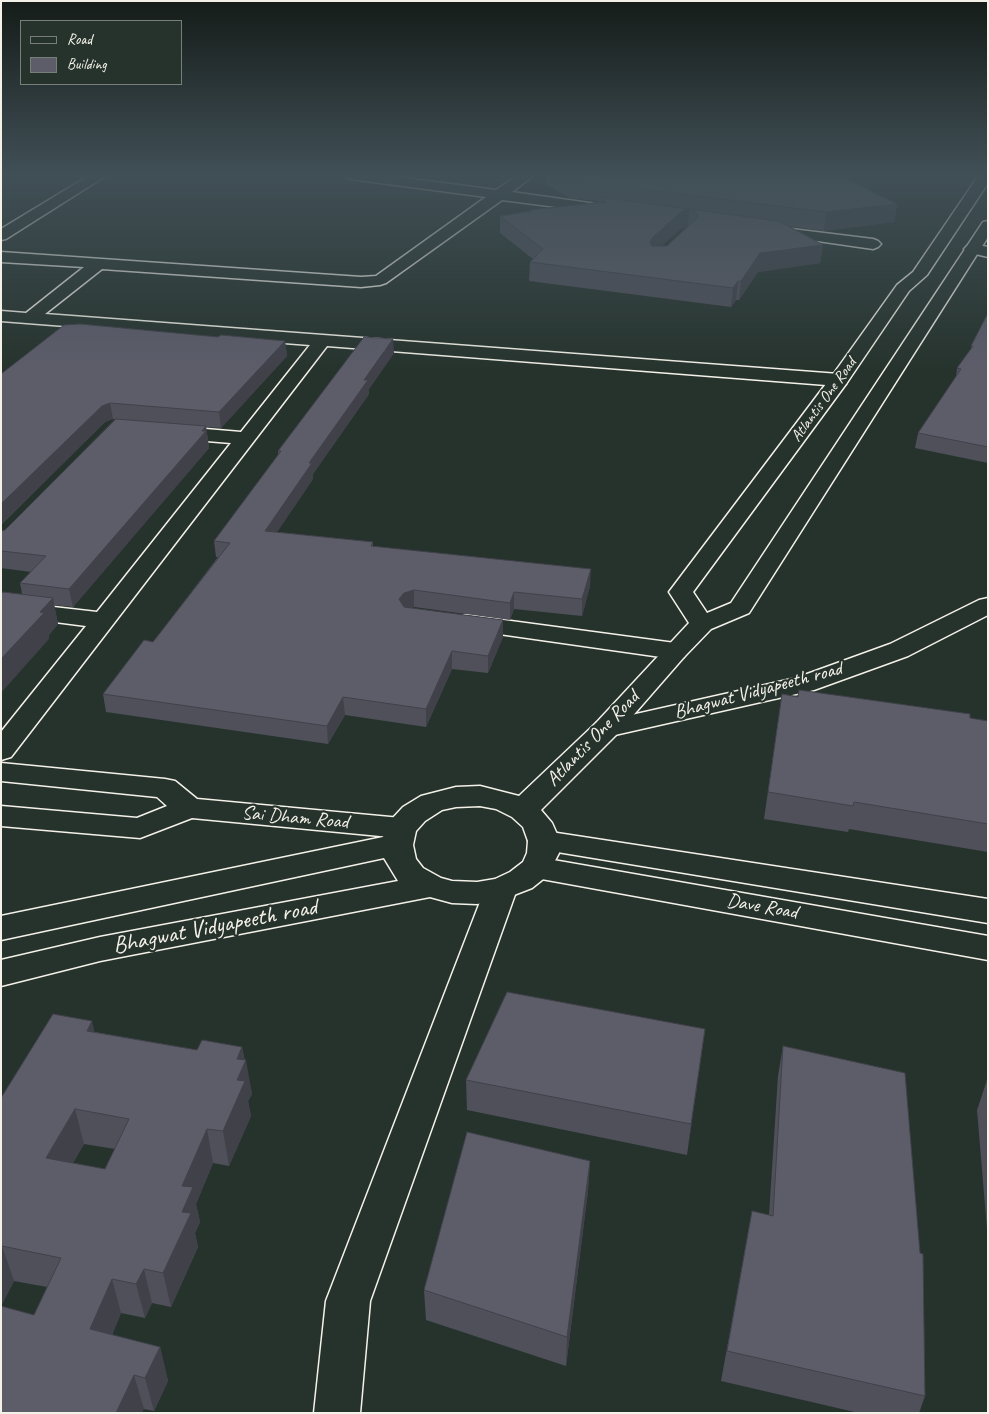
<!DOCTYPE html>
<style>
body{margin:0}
#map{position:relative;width:989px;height:1414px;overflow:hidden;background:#26332d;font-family:Caveat,sans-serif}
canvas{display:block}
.frame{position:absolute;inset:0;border:2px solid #f4f1e8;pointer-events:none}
.legend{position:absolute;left:20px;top:20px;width:162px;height:65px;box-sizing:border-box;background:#26332d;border:1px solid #787f78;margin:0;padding:6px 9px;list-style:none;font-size:15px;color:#f4f1e8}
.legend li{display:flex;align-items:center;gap:10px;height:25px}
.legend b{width:25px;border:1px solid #787f78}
</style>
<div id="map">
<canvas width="989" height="1414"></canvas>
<div class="frame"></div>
<ul class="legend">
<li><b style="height:6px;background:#26332d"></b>Road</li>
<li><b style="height:14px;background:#5d5d6a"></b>Building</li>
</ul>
</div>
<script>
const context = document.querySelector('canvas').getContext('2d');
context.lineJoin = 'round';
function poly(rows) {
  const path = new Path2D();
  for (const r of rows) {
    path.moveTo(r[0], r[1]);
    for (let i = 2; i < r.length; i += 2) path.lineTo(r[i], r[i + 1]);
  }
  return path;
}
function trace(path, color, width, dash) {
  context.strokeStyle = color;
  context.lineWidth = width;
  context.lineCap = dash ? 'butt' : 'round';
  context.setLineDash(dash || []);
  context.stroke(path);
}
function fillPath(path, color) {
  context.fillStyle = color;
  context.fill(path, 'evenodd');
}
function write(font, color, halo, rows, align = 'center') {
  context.font = font + ' Caveat,sans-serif';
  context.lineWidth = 4.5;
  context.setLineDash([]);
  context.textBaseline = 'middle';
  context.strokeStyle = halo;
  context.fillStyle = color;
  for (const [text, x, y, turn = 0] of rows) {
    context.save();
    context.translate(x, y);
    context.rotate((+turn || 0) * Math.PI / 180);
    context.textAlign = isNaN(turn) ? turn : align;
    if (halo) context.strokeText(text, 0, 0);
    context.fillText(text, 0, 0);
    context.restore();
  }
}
const minor = poly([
 [90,175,107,175,6,239,1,240,1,229,90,175],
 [343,175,383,175,496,190,518,175,534,175,512,192,611,206,616,207,618,210,616,213,611,214,502,200,386,283,380,285,361,287,102,269,45,314,839,374,846,376,848,380,846,384,839,386,327,346,11,757,1,760,1,732,86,626,1,615,1,601,97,612,231,443,170,438,163,436,160,432,163,428,170,426,241,432,310,345,1,321,1,311,26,313,84,267,1,262,1,252,361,277,376,276,486,197,350,179,343,175],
 [767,226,873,239,878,241,881,244,878,247,873,249,762,233,760,230,762,227,767,226],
 [972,244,988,247,988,257,967,252,964,249,967,246,972,244],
 [988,598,988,615,908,656,814,690,606,737,596,735,592,729,596,723,796,678,890,644,979,600,988,598],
 [466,615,675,643,684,645,688,651,684,657,675,659,457,628,453,623,457,618,466,615],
 [1,763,165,779,175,781,197,799,401,818,412,821,416,828,412,835,401,838,192,818,140,838,1,826,1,806,137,818,167,806,157,797,1,781,1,763],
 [501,878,512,881,517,889,370,1301,360,1413,314,1413,326,1301,485,889,490,881,501,878]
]);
const tertiary = poly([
 [979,175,988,175,988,183,927,275,909,291,846,384,693,592,707,613,731,603,981,225,983,222,988,221,988,237,749,613,711,629,684,657,616,735,541,810,552,823,560,841,559,853,547,876,532,888,501,900,477,904,452,903,430,897,100,961,1,986,1,960,100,937,398,881,384,858,1,940,1,916,383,837,390,821,403,807,421,796,456,787,480,786,519,796,596,723,689,623,669,592,832,376,897,285,913,272,979,175],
 [480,806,496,809,512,817,523,827,528,841,527,853,523,862,510,872,495,879,477,882,452,881,441,878,423,868,416,859,413,845,416,831,425,821,442,810,456,807,480,806]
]);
const secondary = poly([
 [544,831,988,899,988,923,533,848,528,841,533,834,544,831],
 [536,857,988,936,988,960,525,876,520,868,525,860,536,857]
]);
const wall = poly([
 [546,175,724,175,728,177,897,204,894,222,824,231,789,226,823,245,820,263,758,272,739,300,736,300,731,307,529,281,530,262,533,259,500,233,500,216,530,212,530,210,598,202,598,201,569,198,546,184],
 [688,226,667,246,661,246,681,229],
 [988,313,988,463,915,448,918,433,956,377,957,368,971,349,971,346],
 [218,337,285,341,287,356,221,428,206,427,209,448,73,607,54,605,58,624,49,635,49,639,22,594,20,583,31,572,1,568,1,531,5,530,115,419,113,419,105,422,1,525,1,374],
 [394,353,369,389,369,394,313,474,313,479,277,532,373,542,373,546,590,586,582,616,514,609,510,620,414,607,412,608,503,637,488,673,452,669,426,727,345,715,328,744,106,712,103,694,153,642,218,557,216,557,214,541,278,455,278,451],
 [782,694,988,721,988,852,849,829,848,832,764,819],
 [705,1029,687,1155,467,1110,466,1080],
 [95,1032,197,1050,242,1047,252,1094,248,1101,251,1116,229,1166,213,1163,196,1204,200,1222,195,1233,198,1247,171,1307,152,1303,145,1318,121,1313,112,1335,160,1347,168,1381,154,1411,144,1409,34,1315,47,1287,14,1281,1,1306,1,1098],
 [84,1144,115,1149,105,1169,73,1163],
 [783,1046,925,1396,919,1413,859,1413,721,1381,752,1211,769,1215,778,1076],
 [987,1080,988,1080,988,1241,977,1110],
 [590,1161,588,1191,566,1366,426,1320,424,1290]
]);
const shadedWall = poly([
 [897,204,894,222,824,231,826,212],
 [689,209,688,226,681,229,650,256,650,243,652,238,682,211],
 [823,245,820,263,758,272,739,300,741,281,760,253],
 [738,281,736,300,731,307,733,288],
 [393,339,394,353,369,389,369,394,313,474,313,479,266,548,265,531,364,380],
 [285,341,287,356,221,428,219,412],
 [110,403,113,419,105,422,1,525,1,504,102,406],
 [206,426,209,448,73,607,69,589],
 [591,569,590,586,582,616,582,599],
 [414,590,414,607,404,610,399,599,404,593],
 [514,592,514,609,510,620,510,603],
 [53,598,58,624,49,635,49,639,1,693,1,659,40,612],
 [503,620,503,637,488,673,488,656],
 [452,651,452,669,426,727,426,709],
 [343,697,345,715,328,744,327,726],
 [92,1021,100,1055,87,1031],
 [705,1029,701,1059,687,1155,691,1124],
 [242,1047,245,1063,246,1060,252,1094,248,1101,251,1116,229,1166,223,1131,237,1080,237,1059],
 [75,1109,84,1144,56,1192,46,1158],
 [207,1129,213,1163,196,1204,200,1222,195,1233,198,1247,171,1307,163,1273,182,1212,182,1186],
 [590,1161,588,1191,566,1366,567,1337],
 [2,1246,14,1281,1,1306,1,1248],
 [144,1269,152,1303,145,1318,136,1284],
 [112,1279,121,1313,100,1363,90,1329],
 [160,1347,168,1381,154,1411,145,1378],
 [134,1375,144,1409,142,1413,116,1413]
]);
const building = poly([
 [561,175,724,175,728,177,744,175,839,175,897,204,826,212,569,180,561,175],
 [598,197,779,221,823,245,760,253,741,281,738,281,733,288,530,262,543,249,500,216,532,211,530,210,606,202,598,197],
 [689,209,698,214,698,217,667,246,652,246,650,243,652,238,682,211,689,209],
 [988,313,988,447,918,433,961,369,957,368,973,346,971,346,988,313],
 [80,324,218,337,221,335,285,341,219,412,110,403,102,406,1,504,1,374,64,325,80,324],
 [364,337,393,339,364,380,368,380,309,463,312,463,265,531,373,542,371,546,591,569,582,599,514,592,510,603,414,590,404,593,399,599,404,607,503,620,488,656,452,651,426,709,343,697,327,726,103,694,144,640,153,642,230,543,214,541,281,451,278,451,364,337],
 [116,419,206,426,202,431,206,431,69,589,20,583,46,556,1,551,1,531,5,530,116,419],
 [3,592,53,598,40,612,44,613,1,659,1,594,3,592],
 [799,690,970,714,970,718,988,721,988,824,854,802,853,806,768,792,782,694,798,697,799,690],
 [507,992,705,1029,691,1124,466,1080,507,992],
 [53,1014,92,1021,87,1031,197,1050,202,1040,242,1047,237,1059,246,1060,237,1080,245,1081,223,1131,207,1129,182,1186,193,1187,182,1212,191,1213,163,1273,144,1269,136,1284,112,1279,90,1329,160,1347,145,1378,134,1375,116,1413,1,1413,1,1306,34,1315,61,1258,2,1246,1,1248,1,1098,53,1014],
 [75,1109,129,1119,105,1169,46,1158,75,1109],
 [783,1046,905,1073,920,1253,923,1254,925,1396,727,1351,752,1211,773,1216,783,1046],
 [987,1080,988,1080,988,1093,987,1080],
 [467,1132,590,1161,567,1337,424,1290,467,1132]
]);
const farStreetnames = [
 ["Atlantis One Road",824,400,-54]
];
const streetNames = [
 ["Bhagwat Vidyapeeth road",758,691,-15],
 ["Atlantis One Road",593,739,-46],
 ["Sai Dham Road",295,818,5],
 ["Dave Road",762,907,10]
];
const nearStreetnames = [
 ["Bhagwat Vidyapeeth road",215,927,-11]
];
trace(minor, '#f4f1e8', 3);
trace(tertiary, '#f4f1e8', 3);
trace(secondary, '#f4f1e8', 3);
fillPath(minor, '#26332d');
fillPath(tertiary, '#26332d');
fillPath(secondary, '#26332d');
fillPath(wall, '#50505b');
fillPath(shadedWall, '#41414a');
fillPath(building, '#5d5d6a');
trace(building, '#41414a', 1);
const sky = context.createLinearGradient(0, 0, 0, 373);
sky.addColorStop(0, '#151c19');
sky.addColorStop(0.47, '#415057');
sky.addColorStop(1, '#41505700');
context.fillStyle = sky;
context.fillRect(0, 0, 989, 373);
write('16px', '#f4f1e8', '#26332d', farStreetnames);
write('20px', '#f4f1e8', '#26332d', streetNames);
write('24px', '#f4f1e8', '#26332d', nearStreetnames);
</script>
